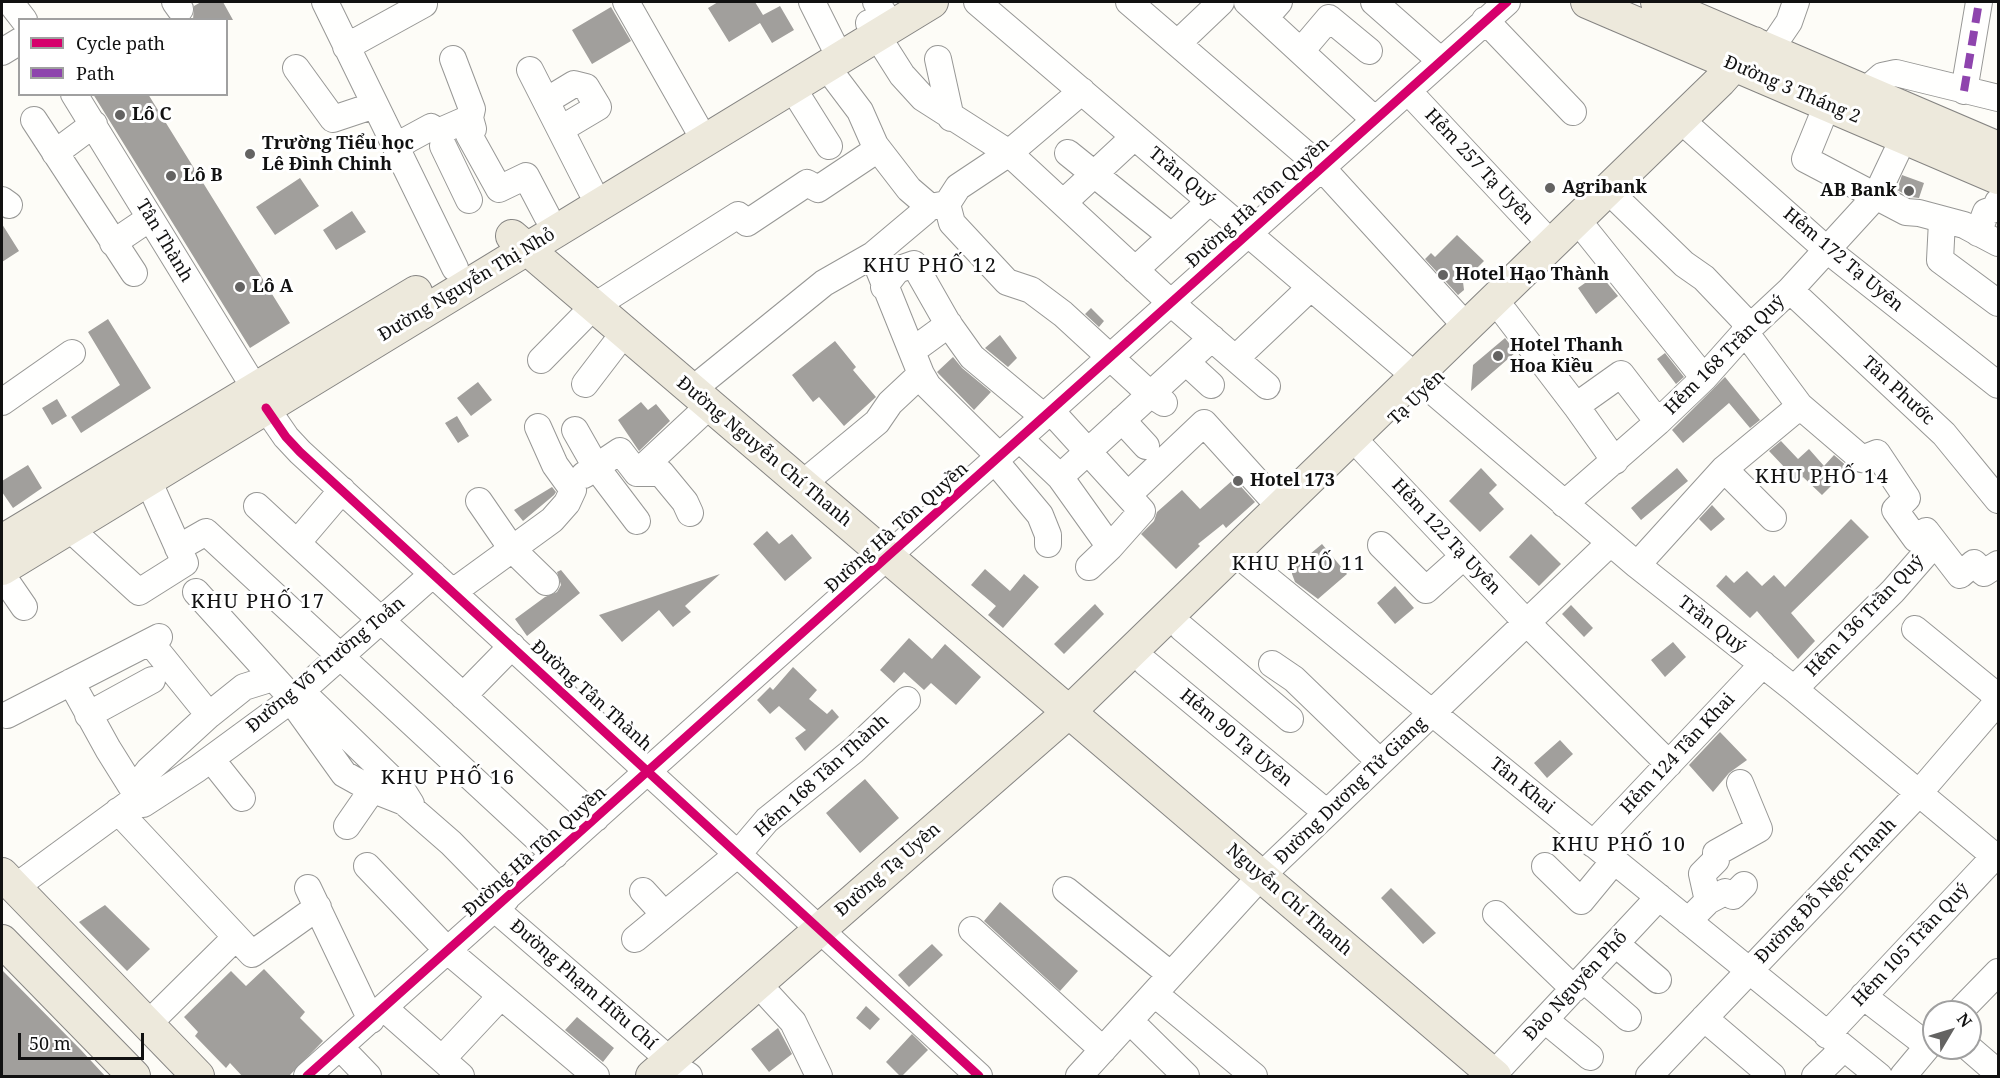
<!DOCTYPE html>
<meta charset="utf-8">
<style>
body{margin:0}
#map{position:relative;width:2000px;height:1078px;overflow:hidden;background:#fdfcf7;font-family:"Noto Serif",serif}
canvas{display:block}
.frame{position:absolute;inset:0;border:3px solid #111;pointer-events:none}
.legend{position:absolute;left:18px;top:18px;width:210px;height:78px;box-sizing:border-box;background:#fff;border:2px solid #a0a0a0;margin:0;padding:8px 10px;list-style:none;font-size:18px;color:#111}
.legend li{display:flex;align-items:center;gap:12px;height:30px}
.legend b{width:30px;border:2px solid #a0a0a0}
.north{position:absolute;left:1922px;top:1000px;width:60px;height:60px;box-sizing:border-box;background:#fff;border:2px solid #a0a0a0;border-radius:50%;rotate:52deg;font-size:16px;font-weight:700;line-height:24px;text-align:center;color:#111}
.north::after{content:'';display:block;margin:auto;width:21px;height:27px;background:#646362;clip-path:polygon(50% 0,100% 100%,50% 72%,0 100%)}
.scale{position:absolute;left:18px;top:1033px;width:126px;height:27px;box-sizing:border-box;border:3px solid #111;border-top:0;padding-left:8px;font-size:18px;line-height:21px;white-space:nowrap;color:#111;-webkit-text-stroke:4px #fff;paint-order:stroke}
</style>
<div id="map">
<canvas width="2000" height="1078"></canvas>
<div class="frame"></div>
<ul class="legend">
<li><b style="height:8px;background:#d6006c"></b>Cycle path</li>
<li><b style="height:8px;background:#8e44ad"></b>Path</li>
</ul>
<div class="north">N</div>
<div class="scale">50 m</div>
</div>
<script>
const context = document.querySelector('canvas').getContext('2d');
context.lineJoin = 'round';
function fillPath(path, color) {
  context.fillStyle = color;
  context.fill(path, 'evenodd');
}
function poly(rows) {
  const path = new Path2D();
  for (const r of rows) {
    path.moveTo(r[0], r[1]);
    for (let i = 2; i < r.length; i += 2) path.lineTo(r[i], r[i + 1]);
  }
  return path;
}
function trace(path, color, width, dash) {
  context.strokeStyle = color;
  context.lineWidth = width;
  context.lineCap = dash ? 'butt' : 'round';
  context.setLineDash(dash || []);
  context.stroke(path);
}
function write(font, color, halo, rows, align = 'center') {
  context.font = font + ' "Noto Serif",serif';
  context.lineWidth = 6;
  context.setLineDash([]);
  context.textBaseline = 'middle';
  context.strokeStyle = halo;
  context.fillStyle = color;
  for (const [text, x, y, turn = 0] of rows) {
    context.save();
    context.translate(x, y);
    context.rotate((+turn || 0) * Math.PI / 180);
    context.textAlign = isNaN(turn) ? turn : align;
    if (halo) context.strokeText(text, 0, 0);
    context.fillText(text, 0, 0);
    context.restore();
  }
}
const building = poly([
 [201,2,223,2,233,20,193,20,194,6],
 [718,2,755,2,763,15,780,6,794,30,772,43,760,23,729,42,708,8],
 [611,7,631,41,592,64,572,30],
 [93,94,148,94,290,323,250,348],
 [1902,175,1924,183,1919,198,1910,197,1897,190],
 [300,178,319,206,275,235,256,207],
 [352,211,366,232,336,250,323,230],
 [2,224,19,251,2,262],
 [1457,235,1484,261,1463,282,1464,290,1458,295,1425,259,1431,253,1435,257],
 [1599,273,1618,296,1596,314,1578,288],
 [1091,308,1104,321,1099,327,1085,314],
 [108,319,151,388,81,433,71,417,120,385,88,332],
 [1000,335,1017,358,1008,367,985,348],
 [1505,338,1516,352,1471,391,1473,365],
 [835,341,856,367,853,370,876,397,844,426,819,397,813,402,792,375],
 [1665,353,1684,377,1676,384,1657,359],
 [953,357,962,368,991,392,974,410,937,372],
 [1725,377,1760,420,1750,428,1729,403,1683,443,1672,430],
 [478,382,492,400,471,416,457,398],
 [57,399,67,416,52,425,42,408],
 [641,402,648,410,656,404,670,421,639,451,618,420],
 [457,416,469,436,458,443,445,423],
 [1781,441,1798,459,1809,449,1824,466,1834,455,1849,468,1822,495,1803,477,1795,485,1784,472,1787,470,1769,451],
 [28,465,42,488,13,508,2,492,2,481],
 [1481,468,1497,485,1489,493,1504,509,1480,532,1449,501],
 [1677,468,1688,481,1641,520,1631,508],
 [1234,479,1255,502,1226,528,1223,524,1198,544,1200,546,1176,569,1141,534,1154,521,1157,512,1182,490,1200,509],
 [552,487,556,492,554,495,523,521,514,510],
 [1712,505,1725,519,1711,531,1699,519],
 [1851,519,1869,537,1791,613,1815,641,1798,659,1757,611,1750,618,1716,586,1726,575,1734,583,1747,571,1762,586,1774,575,1785,587],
 [767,531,779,544,792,534,812,558,785,581,753,544],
 [1531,534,1561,564,1539,586,1509,557],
 [1322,544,1347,574,1318,599,1295,582,1292,574,1292,569],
 [985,569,1010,591,1024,574,1039,587,1003,628,988,615,996,606,971,585],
 [561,570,580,593,527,636,515,619,545,597,557,592,561,585,557,572],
 [720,574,685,606,691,612,673,627,659,610,622,642,599,615],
 [1395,586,1414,608,1395,624,1377,603],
 [1095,604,1104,614,1064,654,1054,644],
 [1571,605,1593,628,1584,637,1562,614],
 [909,638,932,659,945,644,981,677,956,705,931,683,924,690,904,672,894,683,880,670],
 [1673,642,1686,657,1665,677,1651,660],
 [793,667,817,690,809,699,827,714,832,709,839,717,805,751,795,738,806,730,779,706,770,714,757,700,770,687,773,690],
 [1720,732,1747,760,1729,773,1713,792,1689,765],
 [1560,740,1573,754,1547,778,1534,763],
 [865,779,899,818,860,853,826,813],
 [1391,888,1436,933,1423,944,1381,898],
 [1000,902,1078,971,1060,991,984,921],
 [105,905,150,949,127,971,79,922],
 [932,944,943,955,909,987,898,975],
 [264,969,305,1012,300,1018,323,1041,288,1077,243,1077,230,1063,226,1068,195,1036,198,1032,184,1017,231,971,246,986],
 [2,970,81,1050,106,1077,2,1077],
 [866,1006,880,1019,870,1030,856,1018],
 [577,1017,614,1048,603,1062,565,1030],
 [778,1028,792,1054,769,1072,751,1049],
 [912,1034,928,1050,901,1077,886,1062]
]);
const minor = poly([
 [10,2,24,20],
 [175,2,180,9],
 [325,2,455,268],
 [626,2,697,127],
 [812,2,833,44],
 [876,2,884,14],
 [977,2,1415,376],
 [1129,2,1322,168,1466,326],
 [1247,2,1375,120],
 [1374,2,1441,61],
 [1265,18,1279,2],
 [1485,20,1573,112],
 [869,23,902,75,923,98,1009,153,1171,303,1267,386],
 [1178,43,1221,2],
 [346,47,424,4],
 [1770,50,1789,22,1796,2],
 [1301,51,1329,18,1369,51],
 [2,52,20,41],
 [453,59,472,109,470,118,473,129,469,135,499,189,526,176,547,216],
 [938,59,951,118],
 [826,66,860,111,875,145,909,189,930,207],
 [296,68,333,119,375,105],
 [530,70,591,190],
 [792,87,829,146],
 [1408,91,1551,244],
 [1865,91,1882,76,1896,73,1998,98],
 [1964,91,1979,2],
 [74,94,254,387],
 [546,101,574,84,586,87,598,107,561,129],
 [1827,105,1805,159,1906,212,1919,213,1964,225,1998,243],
 [34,120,134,273],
 [1692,130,1826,249,1998,385],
 [396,146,431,127,438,132,470,118],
 [443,146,469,200],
 [55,153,94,124],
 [1068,153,1171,236],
 [2,200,9,205],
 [1619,201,1684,264,1704,278,1745,321,1745,332,1800,406],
 [1063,203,1134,137],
 [947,204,952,223,1007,282,1031,290,1063,314,1150,394,1164,403],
 [1942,221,1940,260,1998,303],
 [1587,232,1704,378],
 [1978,233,1986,212,1995,209,1998,202],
 [113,243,150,218],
 [873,255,921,374,928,386,1000,457],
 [1135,270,1210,201],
 [884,287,897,270,914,264,947,322,972,357,1044,417],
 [1790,290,1944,434,1998,500],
 [1505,313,1576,406,1615,461],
 [912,351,949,324],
 [1236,358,1311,287],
 [541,360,593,307,738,215,747,223,807,183,818,189,878,149],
 [1186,362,1211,385],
 [585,384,624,333],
 [1428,387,1637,565,1794,689,1998,859],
 [692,390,824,283,873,255,930,207,947,204,958,187,1009,153,1082,91],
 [2,402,72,353],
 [1576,406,1621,374,1658,422],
 [266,408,286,437,300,452,979,1076],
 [1051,411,1142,511,1110,547],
 [1122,420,1146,446],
 [575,430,596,467,637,521],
 [1020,439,1060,477,1110,547,1089,567],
 [1364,450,1527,623,1669,764],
 [995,461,1040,515,1048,535,1048,544],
 [1724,469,1773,518],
 [637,473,710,405],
 [637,473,661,473,685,502,690,513],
 [584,475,620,451,637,473],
 [1060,477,1212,338],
 [802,484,877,422,890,403,921,374],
 [1128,495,1204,423,1280,507],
 [479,501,512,549,546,582],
 [1564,504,1658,422,1704,378,1745,332,1790,290,1876,196,1904,137],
 [257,506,297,543,342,490],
 [69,528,139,592,185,563,148,480],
 [297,543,596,818],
 [1381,545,1426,590,1464,556],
 [178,548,206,532,555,855],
 [1248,563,1879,1076],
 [1637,565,1724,469,1800,406,1862,459,1877,453,1907,498,1895,510,1916,539,1926,531,1960,575,1974,563,1984,573,1998,564],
 [2,575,24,607],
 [196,592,282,687],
 [453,592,552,520,567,503,573,490,555,465,538,427],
 [1182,628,1290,719],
 [1915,629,1998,697],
 [150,642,209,715],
 [1146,663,1327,813],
 [1272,664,1294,679,1380,762],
 [71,682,108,749,138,797],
 [1794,689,1893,591,1935,543],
 [301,691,401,788,411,804],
 [463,696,512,646],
 [291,700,344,774,371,789,404,802,451,843,506,899],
 [7,715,159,637],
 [88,715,152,680],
 [211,759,242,798],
 [138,797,139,783,149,770,209,715,244,687,273,678],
 [118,811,252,954,318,907],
 [347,826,372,790],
 [1593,844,1763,664],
 [367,866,448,951,596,1076],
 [1545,866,1581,901,1614,861],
 [14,888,138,797,143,804,197,769,291,700,433,574],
 [308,888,371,1020],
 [1066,890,1171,975],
 [643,891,664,914],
 [1708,901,1725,892,1733,896,1744,885],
 [495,909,671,1061],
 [1496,914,1574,989],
 [1688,921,1708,901,1702,874,1716,860,1716,853,1759,829,1740,783],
 [972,930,1103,1050],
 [635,939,738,854,767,820,854,750,907,700],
 [1616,944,1658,980],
 [1583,979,1628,1018],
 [1155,994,1254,1076],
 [1863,996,1928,1046],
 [770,997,793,1022,819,1076],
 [384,1008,461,1076],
 [1959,1012,1998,972],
 [1704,1018,1772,1076],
 [1545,1020,1590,1057],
 [1130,1021,1186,1076],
 [147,1025,235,938],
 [1827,1035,1995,856],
 [340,1047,368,1076],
 [1969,1048,1998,1073],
 [443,1058,501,996],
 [686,1074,689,1076],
 [1493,1075,1659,897],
 [307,1076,1507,2],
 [1079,1076,1261,876,1610,543],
 [1649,1076,1919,793,1998,701],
 [1815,1076,1844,1048],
 [1903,1076,1934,1039]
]);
const major = poly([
 [1587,2,1998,178],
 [1657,2,1998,148],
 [512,236,1495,1076],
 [2,541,416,292],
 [2,569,932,2],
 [2,874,198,1076],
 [2,941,134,1076],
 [652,1076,1070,711,1720,81,1754,43]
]);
const quiet = poly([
 [1964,91,1979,2]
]);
const cycleway = poly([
 [266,408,286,437,300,452,979,1076],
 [307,1076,1507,2]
]);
const markers = [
 [120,115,6,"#646362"],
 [250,154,6,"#646362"],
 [171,176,6,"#646362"],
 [1550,188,6,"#646362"],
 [1909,191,6,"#646362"],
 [1443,275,6,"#646362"],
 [240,287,6,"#646362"],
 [1498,356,6,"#646362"],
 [1238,481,6,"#646362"]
];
const streetNames = [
 ["Đường 3 Tháng 2",1792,90,23],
 ["Hẻm 257 Tạ Uyên",1479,167,47],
 ["Trần Quý",1182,177,40],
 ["Đường Hà Tôn Quyền",1258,203,-42],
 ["Tân Thành",164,241,59],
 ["Hẻm 172 Tạ Uyên",1843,260,40],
 ["Đường Nguyễn Thị Nhỏ",467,285,-31],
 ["Hẻm 168 Trần Quý",1725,355,-45],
 ["Tân Phước",1898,391,43],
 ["Tạ Uyên",1417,398,-44],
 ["Đường Nguyễn Chí Thanh",764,452,40],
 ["Đường Hà Tôn Quyền",897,528,-42],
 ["Hẻm 122 Tạ Uyên",1446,537,47],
 ["Hẻm 136 Trần Quý",1865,616,-46],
 ["Trần Quý",1712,625,38],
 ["Đường Võ Trường Toản",326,665,-40],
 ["Đường Tân Thành",591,696,42],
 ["Hẻm 90 Tạ Uyên",1236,738,40],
 ["Hẻm 124 Tân Khai",1678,754,-47],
 ["Hẻm 168 Tân Thành",822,776,-42],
 ["Tân Khai",1522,786,39],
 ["Đường Dương Tử Giang",1351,791,-44],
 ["Đường Hà Tôn Quyền",535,852,-42],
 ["Đường Tạ Uyên",888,870,-41],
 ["Đường Đỗ Ngọc Thạnh",1826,891,-46],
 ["Nguyễn Chí Thanh",1289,900,41],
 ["Hẻm 105 Trần Quý",1911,945,-47],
 ["Đường Phạm Hữu Chí",583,985,41],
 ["Đào Nguyên Phổ",1576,986,-47]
];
const poiNames = [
 ["Lô C",132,115],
 ["Trường Tiểu học",262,144],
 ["Lê Đình Chinh",262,165],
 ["Lô B",183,176],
 ["Agribank",1562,188],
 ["AB Bank",1897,191,"right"],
 ["Hotel Hạo Thành",1455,275],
 ["Lô A",252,287],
 ["Hotel Thanh",1510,346],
 ["Hoa Kiều",1510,367],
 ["Hotel 173",1250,481]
];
const neighbourhoodNames = [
 ["KHU PHỐ 12",930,266],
 ["KHU PHỐ 14",1822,477],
 ["KHU PHỐ 11",1299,564],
 ["KHU PHỐ 17",258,602],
 ["KHU PHỐ 16",448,778],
 ["KHU PHỐ 10",1619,845]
];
fillPath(building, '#a19f9c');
trace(minor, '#979795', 28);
trace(major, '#858482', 34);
trace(minor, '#fffffe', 26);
trace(major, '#ede9dc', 32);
trace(quiet, '#8e44ad', 8, [15, 8]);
trace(cycleway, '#d6006c', 9);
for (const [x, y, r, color] of markers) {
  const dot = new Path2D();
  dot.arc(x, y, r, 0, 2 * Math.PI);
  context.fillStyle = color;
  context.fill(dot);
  trace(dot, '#fff', 2);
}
write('18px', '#111', '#fff', streetNames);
write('bold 18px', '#111', '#fff', poiNames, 'left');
context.letterSpacing = '1.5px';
write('20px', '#111', '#fff', neighbourhoodNames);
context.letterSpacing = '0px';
</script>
